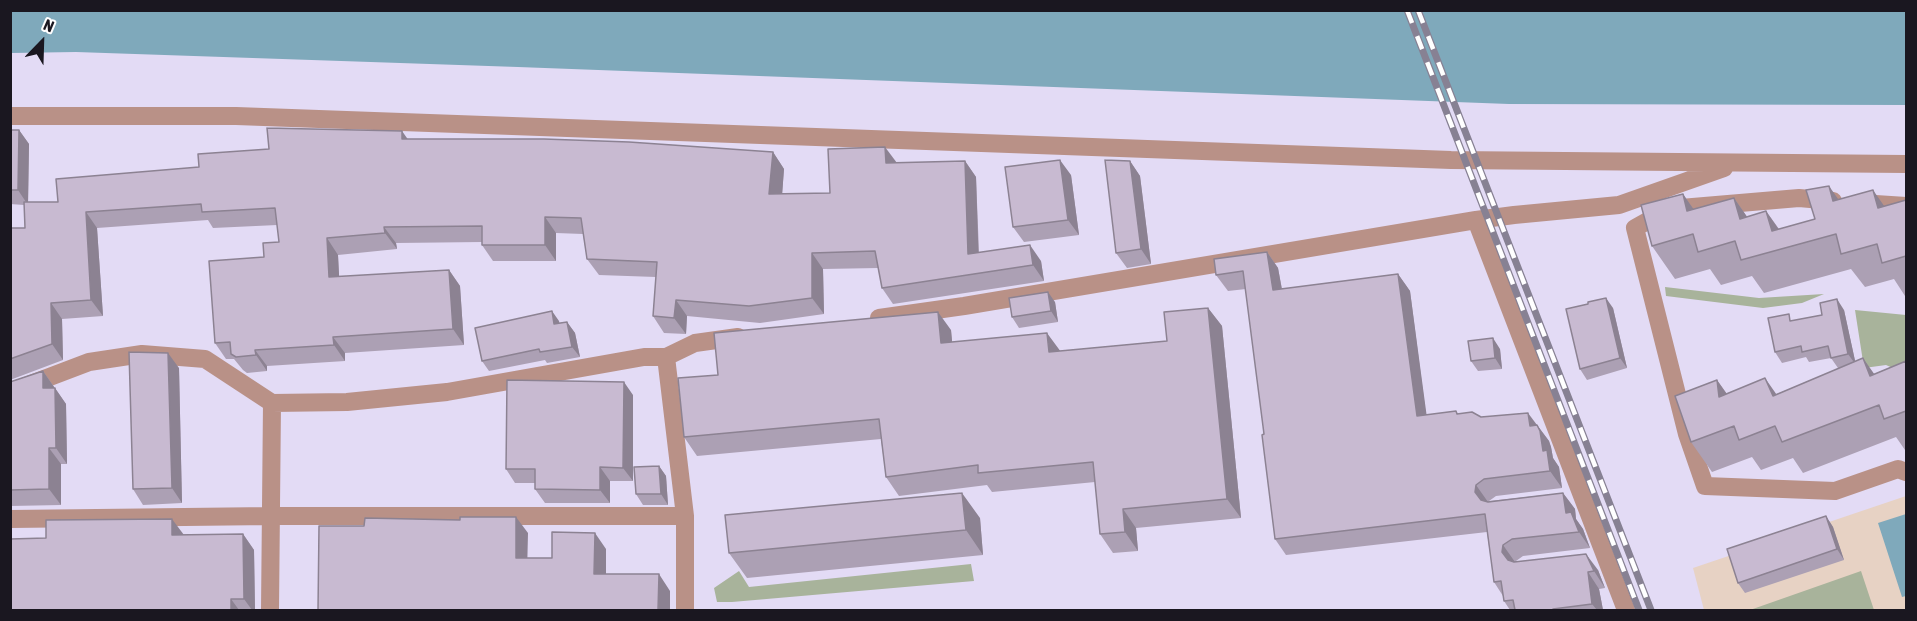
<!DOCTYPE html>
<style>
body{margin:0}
#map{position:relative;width:1917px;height:621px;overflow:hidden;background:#e3dbf5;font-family:"Asap Condensed",sans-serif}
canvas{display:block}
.frame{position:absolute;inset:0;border:12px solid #1a1720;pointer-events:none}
.north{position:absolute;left:12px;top:12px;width:60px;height:60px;-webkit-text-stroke:4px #fff;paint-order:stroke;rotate:23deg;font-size:16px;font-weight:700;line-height:24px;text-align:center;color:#1a1720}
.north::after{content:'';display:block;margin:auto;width:21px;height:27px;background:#1a1720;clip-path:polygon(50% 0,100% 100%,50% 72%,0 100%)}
</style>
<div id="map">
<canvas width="1917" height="621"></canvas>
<div class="frame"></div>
<div class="north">N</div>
</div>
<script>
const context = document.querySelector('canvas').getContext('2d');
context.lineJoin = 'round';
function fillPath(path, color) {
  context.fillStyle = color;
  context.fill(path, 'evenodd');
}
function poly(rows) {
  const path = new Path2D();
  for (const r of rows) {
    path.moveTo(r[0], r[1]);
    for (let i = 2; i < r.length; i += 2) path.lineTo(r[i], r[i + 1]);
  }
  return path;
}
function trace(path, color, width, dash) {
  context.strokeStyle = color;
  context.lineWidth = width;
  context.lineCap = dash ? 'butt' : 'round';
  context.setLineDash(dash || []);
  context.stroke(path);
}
const education = poly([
 [1906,496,1906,610,1704,610,1693,568]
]);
const green = poly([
 [1665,287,1759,298,1824,294,1802,303,1763,308,1666,296],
 [1855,310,1906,315,1906,374,1886,365,1864,368],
 [971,564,974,581,732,602,717,602,714,588,739,571,749,587],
 [1861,571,1874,610,1750,610]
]);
const water = poly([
 [10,11,1906,11,1906,105,1509,104,518,67,76,52,11,53],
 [1906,514,1906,596,1902,597,1878,523]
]);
const minor = poly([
 [10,116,236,116,1451,160,1906,164],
 [1833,201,1799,198,1669,209,1635,228,1687,434,1705,486,1835,491,1898,469,1906,472],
 [1860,203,1906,206],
 [1476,220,1626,610],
 [879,318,964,306,1476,220,1514,215,1619,205,1724,168],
 [666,357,685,516,685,610],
 [10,392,89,362,142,354,205,359,272,403,347,402,447,392,644,357,666,357,695,343,738,337],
 [10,519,271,516,685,516],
 [270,610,272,403]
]);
const rail = poly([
 [1407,10,1639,610],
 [1418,10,1651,610]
]);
const wall = poly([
 [10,130,19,130,29,144,28,202,58,202,199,167,408,139,773,152,784,169,782,194,830,193,896,163,965,161,976,177,979,252,1041,261,1044,281,893,304,882,288,878,268,823,269,824,314,760,323,687,316,686,334,664,333,653,316,656,277,599,275,587,259,583,234,556,233,556,261,493,261,482,245,482,242,396,243,397,249,338,255,339,277,449,270,460,286,464,345,345,353,345,361,267,366,267,371,247,373,243,370,234,359,226,359,215,343,264,257,279,242,277,225,213,228,208,220,97,228,103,316,62,319,63,360,10,380,10,228,25,228,24,205,10,204],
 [1130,161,1140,176,1151,264,1127,268,1116,253],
 [1071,175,1079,235,1024,242,1013,227],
 [1683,194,1693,209,1734,198,1747,217,1766,211,1779,229,1815,219,1839,200,1885,206,1906,200,1906,296,1905,296,1894,279,1865,287,1851,269,1764,293,1752,276,1721,285,1710,269,1675,279,1652,246],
 [1267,252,1278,268,1282,289,1398,274,1410,291,1426,415,1456,411,1458,414,1537,425,1549,441,1551,447,1553,458,1559,467,1562,488,1496,496,1489,501,1563,493,1575,509,1576,519,1583,529,1590,548,1523,556,1516,561,1598,570,1605,588,1599,589,1603,610,1510,610,1504,601,1503,596,1494,582,1487,532,1286,555,1275,539,1264,434,1246,289,1228,291,1216,275],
 [1055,302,1058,322,1019,328,1012,317],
 [1588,304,1613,308,1627,368,1587,380,1580,369],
 [1208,308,1222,326,1241,518,1136,528,1138,551,1113,553,1100,534,1095,482,992,492,987,485,899,496,886,477,881,439,697,456,684,437,718,375,951,330,952,342,1060,351,1167,341],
 [1844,310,1855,361,1874,374,1906,361,1906,449,1905,450,1896,437,1803,473,1793,458,1761,470,1752,457,1712,472,1691,442,1717,380,1727,394,1777,394,1840,368,1838,368,1831,358,1809,362,1806,357,1782,363,1775,352,1793,321],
 [559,321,559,323,567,322,575,333,580,357,547,363,545,360,489,371,482,361],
 [1500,349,1502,369,1478,371,1471,361],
 [179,368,182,503,143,505,133,489],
 [43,371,66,404,67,464,61,464,61,505,10,506,10,382],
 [633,395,633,481,610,481,610,503,545,503,535,489,535,483,515,483,506,469],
 [659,466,666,476,668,505,643,505,636,494],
 [1826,516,1833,527,1844,560,1745,593,1738,583],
 [980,518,983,555,747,578,729,553],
 [243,534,254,550,255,610,10,610,184,535]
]);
const shadedWall = poly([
 [19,130,29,144,28,205,18,190],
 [402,131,414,148,402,139],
 [885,147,897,163,886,163],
 [773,152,784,169,781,210,769,194],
 [1060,160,1071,175,1079,235,1068,220],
 [965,161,976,177,979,270,968,254],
 [1130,161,1140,176,1151,264,1141,249],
 [1829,186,1852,219,1833,201],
 [1873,190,1896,223,1878,208],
 [1683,194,1706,227,1687,211],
 [1734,198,1757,231,1740,219],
 [1766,211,1789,244,1772,231],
 [86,212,97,228,103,316,91,300],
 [545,217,556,233,556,261,545,245],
 [384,227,396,243,397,249,385,233],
 [327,238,338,255,340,293,329,277],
 [1030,245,1041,261,1044,281,1033,265],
 [1267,252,1278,268,1285,307,1273,290],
 [812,253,823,269,824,314,812,298],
 [449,270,460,286,464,345,453,329],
 [1398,274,1410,291,1429,433,1417,416],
 [1048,292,1055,302,1058,322,1051,311],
 [1606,298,1613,308,1627,368,1620,358],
 [1837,299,1844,310,1856,365,1848,354],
 [676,300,687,316,686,334,674,318],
 [51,303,62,319,63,360,52,344],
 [1208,308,1222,326,1241,518,1227,499],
 [552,311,559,321,562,335,554,324],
 [938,312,951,330,954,362,941,343],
 [567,322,575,333,580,357,572,347],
 [1047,333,1061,352,1049,352],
 [333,337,345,353,345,361,334,345],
 [1493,338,1500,349,1502,369,1495,358],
 [255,350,267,366,267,371,256,355],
 [168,353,179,368,182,503,172,488],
 [1863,358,1884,388,1870,376],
 [43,371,54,387,54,404,43,388],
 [1765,378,1786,408,1773,396],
 [1717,380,1738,410,1719,397],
 [624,382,633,395,633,481,623,468],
 [55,388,66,404,67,464,56,448],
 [1528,413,1549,441,1551,447,1553,458,1559,467,1562,488,1550,471,1543,451,1530,426],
 [49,448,61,464,61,505,49,489],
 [659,466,666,476,668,505,661,494],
 [600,467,610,481,610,503,600,490],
 [1476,485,1488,502,1487,509,1475,492],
 [962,493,980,518,983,555,966,530],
 [1563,493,1575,509,1576,519,1583,529,1590,548,1566,513],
 [1123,509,1136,528,1138,551,1125,532],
 [1826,516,1833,527,1844,560,1837,549],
 [516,517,528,533,527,574,516,558],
 [172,519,184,535,172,535],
 [595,533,606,549,606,590,594,574],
 [243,534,254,550,255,610,252,610,244,599],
 [1503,545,1515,562,1514,569,1502,552],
 [1586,554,1598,570,1605,588,1594,571],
 [1588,572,1599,589,1603,610,1597,610,1592,604],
 [659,574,670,591,670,610,658,610],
 [231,599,239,610,231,610]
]);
const building = poly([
 [267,128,402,131,402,139,544,139,629,142,773,152,769,194,830,193,828,149,885,147,886,163,965,161,968,254,1030,245,1033,265,882,288,875,251,812,253,812,298,749,306,676,300,674,318,653,316,657,262,587,259,581,218,545,217,545,245,482,245,482,226,384,227,385,233,327,238,329,277,449,270,453,329,333,337,334,345,255,350,256,355,236,357,231,354,230,342,215,343,209,261,264,257,263,243,279,242,275,208,202,212,201,204,86,212,91,300,51,303,52,344,10,359,10,228,25,228,24,202,58,202,56,179,199,167,198,154,269,149,267,128],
 [10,130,19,130,18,190,10,190,10,130],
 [1060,160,1068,220,1013,227,1005,167,1060,160],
 [1105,160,1130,161,1141,249,1116,253,1105,160],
 [1829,186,1833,201,1873,190,1878,208,1906,200,1906,256,1882,263,1877,244,1841,254,1836,234,1741,260,1735,241,1698,252,1693,234,1652,246,1641,205,1683,194,1687,211,1734,198,1740,219,1766,211,1772,231,1815,219,1806,190,1829,186],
 [1267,252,1273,290,1398,274,1417,416,1456,411,1457,414,1472,412,1481,417,1528,413,1530,426,1537,425,1540,431,1543,451,1547,450,1550,471,1484,479,1476,485,1475,492,1481,500,1488,502,1563,493,1566,513,1571,512,1579,532,1512,539,1503,545,1502,552,1508,560,1514,562,1586,554,1594,571,1588,572,1592,604,1553,609,1554,610,1515,610,1513,600,1504,601,1501,581,1494,582,1485,514,1275,539,1262,435,1264,434,1243,271,1216,275,1214,259,1267,252],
 [1048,292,1051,311,1012,317,1009,298,1048,292],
 [1606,298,1620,358,1580,369,1566,309,1588,304,1588,302,1606,298],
 [1837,299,1848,354,1831,358,1828,346,1802,352,1801,346,1775,352,1768,318,1789,314,1790,321,1822,315,1820,303,1837,299],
 [1208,308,1227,499,1123,509,1125,532,1100,534,1093,462,978,473,978,465,886,477,879,419,684,437,678,378,718,375,714,333,938,312,941,343,1047,333,1049,352,1167,341,1164,312,1208,308],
 [552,311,554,324,567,322,572,347,540,352,539,349,482,361,475,328,552,311],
 [1493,338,1495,358,1471,361,1468,341,1493,338],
 [129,352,168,353,172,488,133,489,129,352],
 [1863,358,1870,376,1906,361,1906,411,1884,419,1879,405,1782,442,1775,426,1739,440,1734,426,1691,442,1675,396,1717,380,1719,397,1765,378,1773,396,1863,358],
 [43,371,43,388,55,388,56,448,49,448,49,489,10,490,10,382,43,371],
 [507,380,624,382,623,468,600,467,600,490,535,489,535,469,506,469,507,380],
 [659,466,661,494,636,494,634,467,659,466],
 [962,493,966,530,729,553,725,515,962,493],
 [1826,516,1837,549,1738,583,1727,549,1826,516],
 [460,517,516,517,516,558,552,558,552,532,595,533,594,574,659,574,658,610,318,610,319,526,364,526,365,518,460,520,460,517],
 [172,519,172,535,243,534,244,599,231,599,231,610,10,610,10,539,46,538,46,520,172,519]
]);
fillPath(education, '#e7d2c4');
fillPath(green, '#a8b39b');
fillPath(water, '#7fa9bb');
trace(minor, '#b99187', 18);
trace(rail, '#878193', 7);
trace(rail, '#fff', 4.5, [14]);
fillPath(wall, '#aca0b4');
fillPath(shadedWall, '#8c8292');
fillPath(building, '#c8bad1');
trace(building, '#8c8292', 1.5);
</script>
